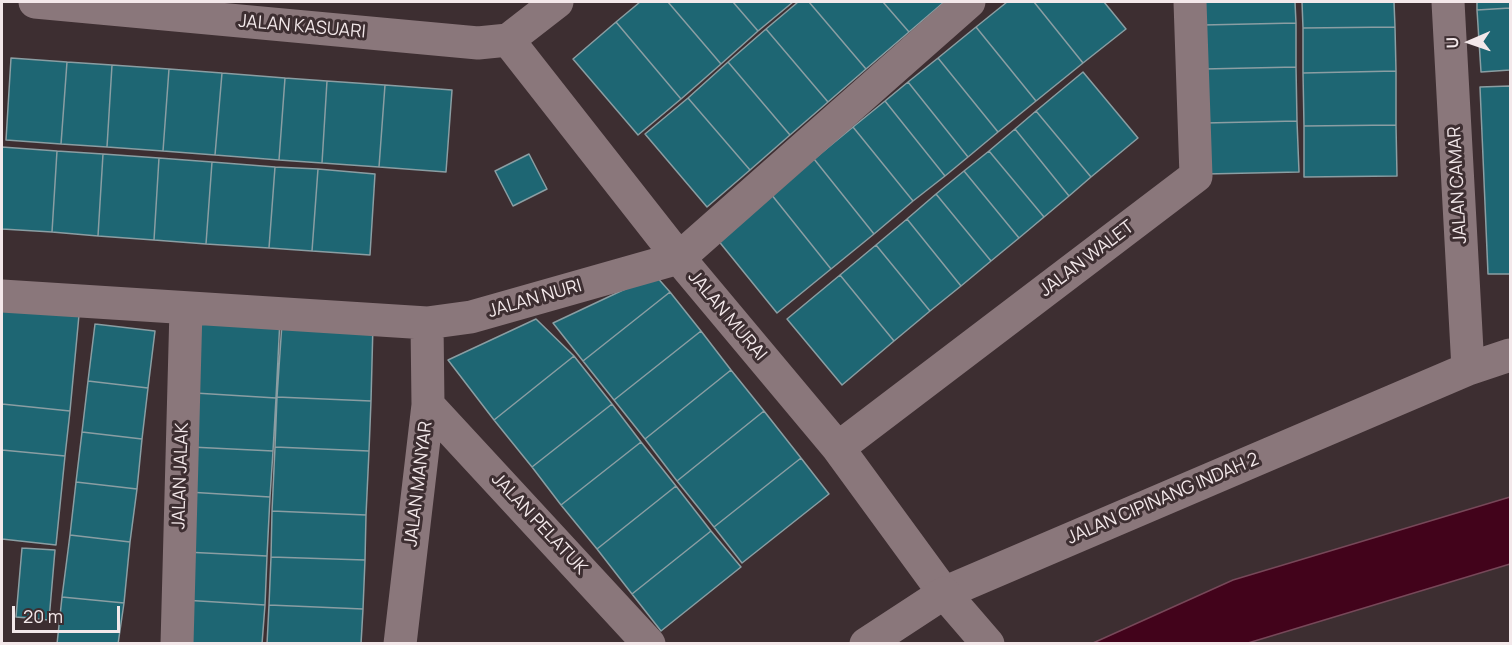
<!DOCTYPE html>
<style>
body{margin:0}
#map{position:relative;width:1512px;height:645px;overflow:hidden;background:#3d2e31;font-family:Manrope,sans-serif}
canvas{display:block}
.frame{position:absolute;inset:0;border:3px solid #f3e8ea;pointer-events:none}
.north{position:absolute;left:1440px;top:12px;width:60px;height:60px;-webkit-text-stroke:4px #3d2e31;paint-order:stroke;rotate:268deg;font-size:16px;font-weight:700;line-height:24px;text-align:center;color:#f3e8ea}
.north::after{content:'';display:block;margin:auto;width:21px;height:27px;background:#f3e8ea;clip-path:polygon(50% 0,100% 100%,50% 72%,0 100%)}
.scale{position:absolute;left:12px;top:606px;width:108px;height:27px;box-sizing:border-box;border:3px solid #f3e8ea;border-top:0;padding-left:8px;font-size:18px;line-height:21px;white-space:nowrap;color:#f3e8ea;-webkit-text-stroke:4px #3d2e31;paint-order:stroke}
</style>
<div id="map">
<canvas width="1512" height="645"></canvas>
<div class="frame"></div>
<div class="north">U</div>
<div class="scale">20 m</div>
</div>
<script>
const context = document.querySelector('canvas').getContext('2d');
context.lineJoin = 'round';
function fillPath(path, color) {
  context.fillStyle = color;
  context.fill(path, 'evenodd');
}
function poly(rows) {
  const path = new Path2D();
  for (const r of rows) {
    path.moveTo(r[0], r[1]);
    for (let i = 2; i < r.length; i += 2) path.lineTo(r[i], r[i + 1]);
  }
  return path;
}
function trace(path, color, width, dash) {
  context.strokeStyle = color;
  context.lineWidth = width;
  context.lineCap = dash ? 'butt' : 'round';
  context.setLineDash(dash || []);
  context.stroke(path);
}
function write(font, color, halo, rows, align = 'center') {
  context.font = font + ' Manrope,sans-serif';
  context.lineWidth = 6;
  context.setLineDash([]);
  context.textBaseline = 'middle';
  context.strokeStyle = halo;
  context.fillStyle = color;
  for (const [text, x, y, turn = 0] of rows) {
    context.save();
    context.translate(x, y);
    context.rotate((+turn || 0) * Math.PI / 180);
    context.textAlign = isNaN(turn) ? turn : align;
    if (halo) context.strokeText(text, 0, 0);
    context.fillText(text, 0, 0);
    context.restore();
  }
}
const water = poly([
 [1510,497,1510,564,1248,643,1093,643,1233,580,1510,497]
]);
const building = poly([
 [640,2,668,2,721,64,681,99,616,22,640,2],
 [668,2,733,2,758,31,721,64,668,2],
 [733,2,793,2,758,31,733,2],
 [798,2,809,2,866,69,828,102,766,29,798,2],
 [809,2,883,2,909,32,866,69,809,2],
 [883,2,944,2,909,32,883,2],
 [1007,2,1034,2,1083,63,1036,101,976,27,1007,2],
 [1034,2,1104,2,1126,29,1083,63,1034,2],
 [1203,2,1295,2,1296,23,1203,25,1203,2],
 [1302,2,1394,2,1395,27,1303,28,1302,2],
 [1477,2,1510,2,1510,8,1477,10,1477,2],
 [1510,8,1510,70,1481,72,1477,10,1510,8],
 [616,22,681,99,638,135,573,59,616,22],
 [1296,23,1296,67,1204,69,1203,25,1296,23],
 [976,27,1036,101,998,132,938,58,976,27],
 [1395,27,1396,71,1303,73,1303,28,1395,27],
 [766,29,828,102,790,135,728,62,766,29],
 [11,58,67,62,61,144,6,140,11,58],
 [938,58,998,132,968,157,908,82,938,58],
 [67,62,112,65,107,147,61,144,67,62],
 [728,62,790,135,750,170,688,98,728,62],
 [112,65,169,69,163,151,107,147,112,65],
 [1296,67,1297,121,1205,123,1204,69,1296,67],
 [169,69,222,73,215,155,163,151,169,69],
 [1396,71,1396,125,1304,126,1303,73,1396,71],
 [1083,72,1138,138,1091,177,1036,111,1083,72],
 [222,73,285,78,279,160,215,155,222,73],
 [285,78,327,81,322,163,279,160,285,78],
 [327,81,385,85,379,167,322,163,327,81],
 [908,82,968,157,945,176,885,101,908,82],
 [385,85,452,90,446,172,379,167,385,85],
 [1510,86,1510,274,1488,274,1480,87,1510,86],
 [688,98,750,170,707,207,645,134,688,98],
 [885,101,945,176,913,201,853,127,885,101],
 [1036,111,1091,177,1069,196,1015,129,1036,111],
 [1297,121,1299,172,1206,174,1205,123,1297,121],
 [1396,125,1397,176,1304,177,1304,126,1396,125],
 [853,127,913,201,874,234,814,159,853,127],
 [1015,129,1069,196,1044,217,989,151,1015,129],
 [2,147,57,151,52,232,2,229,2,147],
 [57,151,103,154,98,236,52,232,57,151],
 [989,151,1044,217,1019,238,964,171,989,151],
 [103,154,159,158,154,240,98,236,103,154],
 [529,154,547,189,513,206,495,171,529,154],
 [159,158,212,162,206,244,154,240,159,158],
 [814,159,874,234,831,269,771,194,814,159],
 [212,162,275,167,269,248,206,244,212,162],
 [275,167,318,169,312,251,269,248,275,167],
 [318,169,375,174,370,255,312,251,318,169],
 [964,171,1019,238,991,261,936,194,964,171],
 [771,194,831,269,777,313,717,239,771,194],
 [936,194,991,261,961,286,907,219,936,194],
 [907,219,961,286,930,311,876,245,907,219],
 [876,245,930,311,894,341,840,275,876,245],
 [655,275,670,292,583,361,553,323,655,275],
 [840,275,894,341,842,385,787,319,840,275],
 [670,292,701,331,614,400,583,361,670,292],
 [2,307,79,315,70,411,2,404,2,307],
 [198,315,280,319,276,398,195,393,198,315],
 [536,319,574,356,494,420,448,360,536,319],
 [282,323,373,324,371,401,277,397,282,323],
 [95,324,155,331,148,388,88,381,95,324],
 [701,331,731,370,645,439,614,400,701,331],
 [574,356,612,404,532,467,494,420,574,356],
 [731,370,764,411,677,481,645,439,731,370],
 [88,381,148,388,142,439,82,432,88,381],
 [195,393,276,398,273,451,191,447,195,393],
 [277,397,371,401,369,451,275,447,277,397],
 [2,404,70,411,65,456,2,450,2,404],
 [612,404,641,442,561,505,532,467,612,404],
 [764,411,801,458,714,527,677,481,764,411],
 [82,432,142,439,137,489,76,482,82,432],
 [641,442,676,486,597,549,561,505,641,442],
 [191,447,273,451,270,497,188,492,191,447],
 [275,447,369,451,366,515,272,511,275,447],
 [2,450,65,456,56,545,2,539,2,450],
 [801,458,829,494,742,563,714,527,801,458],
 [76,482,137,489,130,542,70,535,76,482],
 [676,486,711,531,632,594,597,549,676,486],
 [188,492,270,497,267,556,185,552,188,492],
 [272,511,366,515,365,560,271,557,272,511],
 [711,531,741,567,661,631,632,594,711,531],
 [70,535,130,542,124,603,62,597,70,535],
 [22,548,55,550,49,620,16,617,22,548],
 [185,552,267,556,265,605,183,600,185,552],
 [271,557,365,560,363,609,269,605,271,557],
 [62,597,124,603,118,644,57,644,62,597],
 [183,600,265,605,262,644,180,644,183,600],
 [269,605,363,609,361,644,267,644,269,605]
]);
const minor = poly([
 [35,2,478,43,508,40,557,2],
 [1448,2,1468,369],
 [508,40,679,258,838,448,944,593,1468,369,1510,355],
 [2,296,427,323,471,317,679,258,969,2],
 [428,405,649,644],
 [838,448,1196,176,1190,2],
 [177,644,186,309],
 [400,644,428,405,427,323]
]);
const tertiary = poly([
 [866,644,944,593,988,644]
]);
const streetNames = [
 ["JALAN KASUARI",302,27,5],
 ["JALAN CAMAR",1458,185,-93],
 ["JALAN WALET",1087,259,-37],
 ["JALAN NURI",535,299,-16],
 ["JALAN MURAI",727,316,50],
 ["JALAN JALAK",181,476,-88],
 ["JALAN MANYAR",419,484,-83],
 ["JALAN CIPINANG INDAH 2",1163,499,-23],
 ["JALAN PELATUK",539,524,47]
];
fillPath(water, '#42031b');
trace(water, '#774859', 1.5);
fillPath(building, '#1e6673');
trace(building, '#8a9ea3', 1.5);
trace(minor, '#8a777b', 33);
trace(tertiary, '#8a777b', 33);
write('18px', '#f3e8ea', '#3d2e31', streetNames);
</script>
